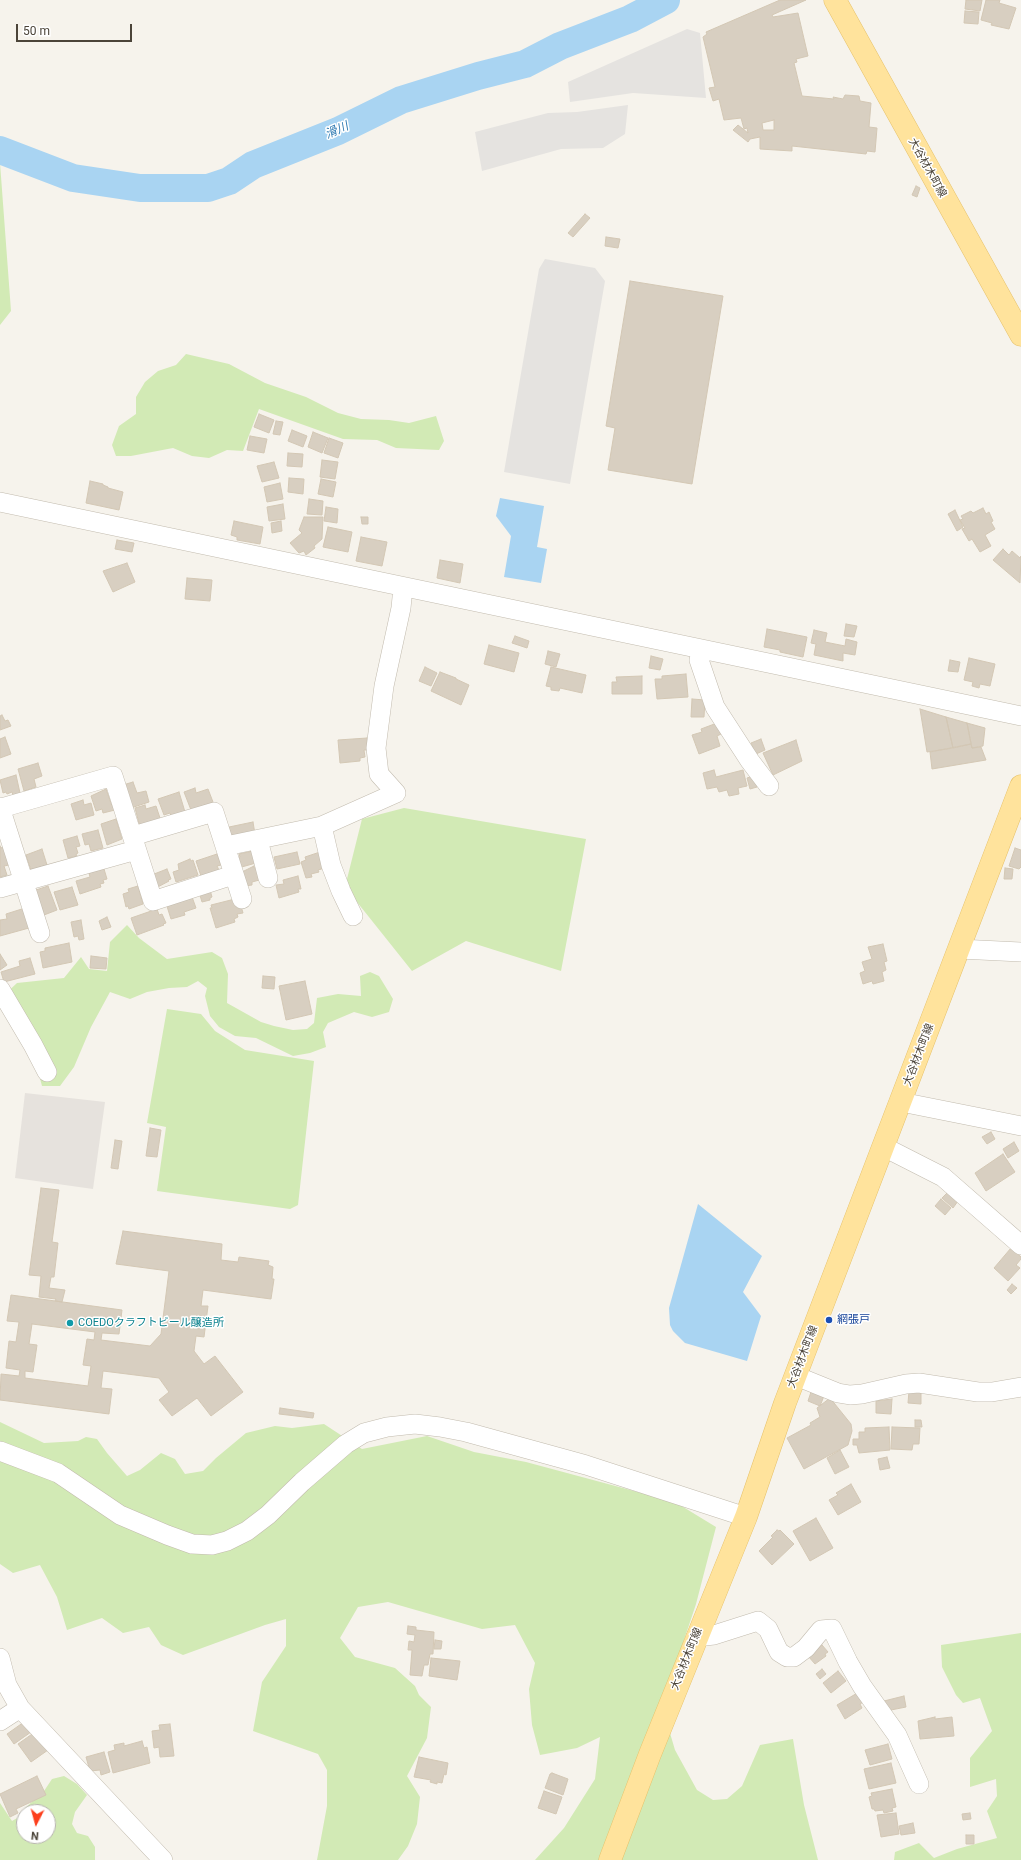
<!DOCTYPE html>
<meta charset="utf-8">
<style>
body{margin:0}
#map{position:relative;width:1021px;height:1860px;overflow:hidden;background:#f6f3ec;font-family:Roboto,sans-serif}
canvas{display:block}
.north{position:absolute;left:16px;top:1804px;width:40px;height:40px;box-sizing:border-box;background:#fff;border:1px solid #b7b4b0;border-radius:50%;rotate:186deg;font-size:11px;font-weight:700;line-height:16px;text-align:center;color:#4b4439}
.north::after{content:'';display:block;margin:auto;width:14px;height:18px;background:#fc3f1d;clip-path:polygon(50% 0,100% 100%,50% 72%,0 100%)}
.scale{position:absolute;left:16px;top:24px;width:116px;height:18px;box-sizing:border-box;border:2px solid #4b4439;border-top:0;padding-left:5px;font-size:12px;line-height:14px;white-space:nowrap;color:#4b4439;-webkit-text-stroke:3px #fff;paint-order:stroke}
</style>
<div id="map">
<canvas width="1021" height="1860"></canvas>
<div class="north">N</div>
<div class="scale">50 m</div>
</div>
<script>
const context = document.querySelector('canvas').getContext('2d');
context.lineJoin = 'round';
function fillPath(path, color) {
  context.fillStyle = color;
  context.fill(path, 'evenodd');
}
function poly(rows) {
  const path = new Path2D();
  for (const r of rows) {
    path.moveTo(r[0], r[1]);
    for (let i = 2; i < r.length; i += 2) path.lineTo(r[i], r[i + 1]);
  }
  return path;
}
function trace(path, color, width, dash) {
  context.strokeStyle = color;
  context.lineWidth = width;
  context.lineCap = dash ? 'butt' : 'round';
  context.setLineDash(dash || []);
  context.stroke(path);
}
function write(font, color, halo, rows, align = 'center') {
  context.font = font + ' Roboto,"Noto Sans JP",sans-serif';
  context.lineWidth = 3;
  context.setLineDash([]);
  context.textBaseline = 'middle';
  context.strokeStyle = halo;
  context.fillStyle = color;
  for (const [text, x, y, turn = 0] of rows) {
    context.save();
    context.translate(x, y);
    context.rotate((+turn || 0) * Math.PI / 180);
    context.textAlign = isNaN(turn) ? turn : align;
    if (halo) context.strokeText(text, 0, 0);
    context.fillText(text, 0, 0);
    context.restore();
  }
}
const industrial = poly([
 [25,1093,105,1102,93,1189,15,1178]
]);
const green = poly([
 [0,163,11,311,0,325],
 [186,354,229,364,265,383,306,397,338,413,361,419,389,420,409,423,436,416,444,441,439,450,396,448,377,440,343,439,259,409,243,451,227,450,209,458,192,456,173,448,131,456,116,456,112,445,119,426,136,414,136,397,145,382,158,371,176,365],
 [404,808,586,839,561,971,466,941,412,971,345,887,362,819],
 [127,925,139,938,167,959,212,952,222,958,228,974,227,1003,261,1022,274,1026,293,1030,307,1029,314,1023,317,998,338,994,361,996,360,976,370,972,379,976,393,999,389,1012,372,1017,354,1012,328,1023,323,1032,326,1047,310,1053,293,1056,256,1038,235,1036,219,1027,210,1016,205,996,207,988,198,981,187,987,169,988,147,992,130,999,110,992,91,1027,74,1067,60,1086,42,1086,38,1071,0,999,17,983,64,978,81,957,89,969,107,971,110,942],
 [167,1009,201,1014,215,1031,245,1050,314,1061,298,1205,290,1209,157,1191,166,1127,147,1123],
 [0,1422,44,1443,78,1441,86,1437,97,1439,107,1453,127,1476,140,1470,161,1453,175,1459,185,1474,203,1471,216,1458,246,1433,275,1426,292,1428,324,1424,362,1449,427,1436,474,1452,526,1462,675,1502,716,1527,696,1604,662,1706,675,1750,697,1790,713,1800,727,1799,742,1786,760,1745,793,1739,804,1805,818,1860,535,1860,564,1828,595,1779,600,1737,577,1748,540,1755,532,1725,529,1689,535,1663,515,1625,482,1629,388,1602,358,1607,340,1638,355,1657,395,1668,415,1686,419,1695,431,1707,427,1738,407,1776,420,1797,417,1824,408,1846,398,1860,317,1860,327,1806,327,1770,318,1754,253,1731,262,1682,286,1646,286,1619,265,1625,183,1655,161,1645,149,1627,123,1633,102,1618,67,1630,57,1597,40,1565,13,1573,0,1564],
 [1021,1633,1021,1860,894,1860,895,1852,919,1843,934,1858,957,1849,997,1838,987,1811,997,1796,996,1779,970,1787,970,1758,992,1731,980,1698,963,1703,956,1695,942,1667,941,1645],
 [64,1776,77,1784,87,1795,75,1812,72,1824,77,1833,88,1836,95,1847,95,1860,0,1860,0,1803,12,1821,19,1817,25,1808,44,1791,52,1779],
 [24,1812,48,1812,48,1836,24,1836]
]);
const parking = poly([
 [687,29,700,33,706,98,633,93,570,102,568,82],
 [628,105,625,134,603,148,561,149,482,171,475,132,548,113,577,112],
 [545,259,595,268,605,281,570,484,504,472,539,269]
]);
const water = poly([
 [500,498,544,506,537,547,547,549,541,583,504,577,511,536,496,516],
 [698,1204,762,1256,743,1292,761,1316,747,1361,685,1343,673,1331,670,1325,669,1308]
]);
const river = poly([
 [0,150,73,178,140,188,208,188,229,181,253,165,338,131,401,100,478,76,525,64,560,46,630,19,666,0]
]);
const building = poly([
 [780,0,806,0,772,15,773,17,798,13,808,56,796,59,797,62,794,63,802,96,834,99,833,97,843,99,845,95,859,96,860,101,871,103,869,127,877,128,875,152,867,151,866,154,792,146,792,151,760,149,760,137,750,139,748,142,733,130,738,125,748,133,747,128,744,129,741,118,724,120,719,99,713,101,709,88,715,87,703,37,707,34,706,32,780,0],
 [774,120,774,130,763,130,762,123,774,120],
 [966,0,982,0,980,11,965,9,966,0],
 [986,0,1000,0,999,3,1016,8,1009,29,991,25,992,23,981,20,986,0],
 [965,11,979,12,978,24,964,23,965,11],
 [916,186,920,188,917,197,912,195,916,186],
 [585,214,590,218,573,237,568,233,585,214],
 [606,237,620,239,618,248,605,246,606,237],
 [630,281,723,296,692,484,608,470,615,428,606,426,630,281],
 [259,414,274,420,269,433,254,427,259,414],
 [276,421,283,422,280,435,273,434,276,421],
 [292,430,307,436,303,447,288,441,292,430],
 [313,432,328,438,322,453,308,447,313,432],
 [250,436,267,439,264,453,247,450,250,436],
 [329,438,343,443,338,458,324,453,329,438],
 [288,453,303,454,302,467,287,466,288,453],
 [322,460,338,462,335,479,320,477,322,460],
 [274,462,279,478,262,482,257,466,274,462],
 [289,478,304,479,303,494,288,492,289,478],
 [321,479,336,482,333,497,318,494,321,479],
 [90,481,103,484,103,485,108,487,108,488,123,492,119,510,86,503,90,481],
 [280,483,283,499,267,502,264,487,280,483],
 [309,499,323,501,322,515,307,514,309,499],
 [283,504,285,519,269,521,267,507,283,504],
 [326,507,338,509,337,523,324,521,326,507],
 [983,508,986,514,989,512,993,521,991,522,995,529,985,535,991,546,980,552,972,539,969,541,962,529,965,528,960,520,963,519,961,516,971,511,973,513,983,508],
 [955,510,963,527,957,531,948,514,955,510],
 [304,517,323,517,322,539,314,546,315,548,306,555,304,551,299,553,290,543,302,533,299,530,304,517],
 [361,517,368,517,368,524,362,524,361,517],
 [234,521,263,527,260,544,237,540,237,537,231,535,234,521],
 [281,521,282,531,272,533,271,523,281,521],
 [328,527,352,532,348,552,323,547,328,527],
 [361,537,387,542,382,566,356,561,361,537],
 [117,540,134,543,132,552,115,549,117,540],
 [1003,549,1009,555,1012,551,1020,558,1021,556,1020,583,993,560,1003,549],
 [440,560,463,564,460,583,437,578,440,560],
 [127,563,135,582,113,592,103,571,127,563],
 [187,578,212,580,210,601,185,599,187,578],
 [846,624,857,626,854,637,844,636,846,624],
 [767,629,807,637,803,657,780,652,780,650,764,647,767,629],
 [814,630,827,633,825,642,845,646,846,639,857,642,855,655,843,653,843,661,814,655,816,644,811,643,814,630],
 [515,636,529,641,527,648,512,643,515,636],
 [489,645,519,653,514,672,484,664,489,645],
 [548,651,560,654,556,667,545,664,548,651],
 [651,656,663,659,660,670,649,668,651,656],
 [969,658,995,664,990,686,980,684,979,688,972,686,973,682,964,680,969,658],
 [950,660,960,662,958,672,948,671,950,660],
 [425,667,437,673,431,686,419,681,425,667],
 [551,667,586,675,582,693,560,688,559,691,551,690,551,687,546,686,551,667],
 [440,672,456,678,456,679,469,685,461,705,431,691,440,672],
 [686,674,688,697,657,699,655,679,662,679,662,676,686,674],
 [642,676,642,694,612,694,612,682,617,682,616,677,642,676],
 [692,699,705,700,704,717,691,717,692,699],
 [920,709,946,717,953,748,927,752,920,709],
 [2,715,5,721,8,720,11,726,0,730,0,716,2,715],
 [946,717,967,723,971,744,953,748,946,717],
 [717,723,721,734,717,736,720,746,699,754,692,735,702,732,701,729,717,723],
 [967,723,985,728,983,746,972,748,967,723],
 [5,737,11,754,0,758,0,739,5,737],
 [367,738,368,750,364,750,365,757,360,758,360,761,340,763,338,740,367,738],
 [761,739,765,750,756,754,751,743,761,739],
 [796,740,802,761,773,775,763,753,796,740],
 [971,744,972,748,981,747,986,760,932,769,930,752,971,744],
 [38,763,42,776,34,779,36,787,24,791,18,769,38,763],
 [714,770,716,777,743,770,747,786,738,788,739,794,729,796,727,790,719,792,717,787,707,789,703,773,714,770],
 [16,775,20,793,13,795,12,792,7,794,6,792,3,793,0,780,16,775],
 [753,776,757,787,750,789,747,778,753,776],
 [133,782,137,793,146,791,149,802,131,808,123,785,133,782],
 [195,788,196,793,208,789,213,802,191,810,184,792,195,788],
 [106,789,112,806,113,806,115,810,103,813,102,809,96,811,91,796,106,789],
 [179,792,185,812,171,816,170,813,164,815,158,799,179,792],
 [83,800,84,805,91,803,94,815,76,820,71,804,83,800],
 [145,805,146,809,156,806,161,821,140,827,135,808,145,805],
 [116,819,122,839,107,845,101,824,116,819],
 [253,822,255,834,231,838,229,827,253,822],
 [98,830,103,848,91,851,89,844,85,845,82,834,98,830],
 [77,836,80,846,76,847,78,853,76,854,77,856,68,858,63,840,77,836],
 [0,846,1,848,3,847,9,865,4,866,7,875,0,877,0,846],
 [1015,848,1021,850,1021,867,1019,869,1009,866,1015,848],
 [42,849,47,865,31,870,26,855,42,849],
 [253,851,256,863,238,868,235,858,240,857,239,854,253,851],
 [297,852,300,864,277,869,274,857,297,852],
 [320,852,325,868,318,870,319,872,311,874,312,877,306,878,301,862,306,860,305,857,320,852],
 [217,854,221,865,217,866,219,870,201,876,196,861,217,854],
 [190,859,191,861,193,860,198,875,176,882,173,872,179,870,178,864,190,859],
 [254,866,254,868,260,866,263,879,252,882,252,885,245,886,242,872,254,866],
 [1005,868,1013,869,1012,879,1004,879,1005,868],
 [104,869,107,879,103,880,104,883,100,884,101,887,80,894,76,881,90,877,89,873,104,869],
 [167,869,171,879,168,880,169,881,154,889,149,876,167,869],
 [298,876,301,889,298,889,299,892,279,898,276,885,284,884,283,880,298,876],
 [48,886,57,910,44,915,42,907,36,908,33,891,48,886],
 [138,886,143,904,129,909,128,906,126,907,123,894,129,892,128,889,138,886],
 [72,887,78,905,60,910,54,892,72,887],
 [210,890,212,897,210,898,210,900,202,902,199,892,210,890],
 [191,894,196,908,184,912,185,915,171,919,165,900,191,894],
 [235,899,240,902,243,913,237,914,238,917,234,919,235,922,216,928,210,908,212,908,211,905,235,899],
 [25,908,29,928,0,936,0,920,7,919,6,914,25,908],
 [157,909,159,915,162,914,166,923,163,924,164,925,137,935,131,918,157,909],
 [107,917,111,927,102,930,99,921,107,917],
 [81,920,84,939,79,940,78,936,74,937,71,922,81,920],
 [69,943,72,962,43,968,40,952,45,951,45,948,69,943],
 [883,944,887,961,884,962,886,970,882,972,884,981,873,984,872,981,863,984,860,973,865,971,862,962,872,959,868,947,883,944],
 [0,954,7,965,0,970,0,954],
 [91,956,107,958,106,969,90,968,91,956],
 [30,958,35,974,4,982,1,972,20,966,19,961,30,958],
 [263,976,275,977,274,989,262,988,263,976],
 [305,981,312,1014,286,1020,279,986,305,981],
 [150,1128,161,1130,157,1157,146,1156,150,1128],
 [991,1132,995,1139,987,1144,982,1137,991,1132],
 [115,1140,122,1141,118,1169,111,1168,115,1140],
 [1014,1142,1019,1151,1008,1158,1003,1149,1014,1142],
 [1003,1154,1015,1172,986,1191,975,1173,1003,1154],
 [41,1188,59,1190,52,1242,58,1243,54,1277,51,1277,49,1288,65,1290,62,1302,55,1301,56,1299,39,1297,41,1276,29,1275,41,1188],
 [948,1192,958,1201,953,1208,942,1198,948,1192],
 [941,1199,951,1208,945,1215,935,1206,941,1199],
 [123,1231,222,1244,221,1260,238,1262,239,1257,269,1261,268,1265,273,1267,272,1279,274,1279,271,1299,203,1290,201,1306,208,1306,204,1337,196,1336,194,1351,204,1364,215,1356,243,1392,211,1416,197,1398,172,1416,159,1400,169,1392,159,1378,103,1371,101,1388,112,1389,109,1414,0,1400,1,1374,19,1376,20,1370,6,1368,9,1341,16,1342,19,1322,7,1321,11,1295,122,1310,119,1334,102,1333,101,1340,150,1346,161,1334,169,1271,116,1264,123,1231],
 [32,1324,95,1332,94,1340,87,1339,83,1365,91,1366,88,1386,25,1378,25,1371,33,1372,37,1345,29,1344,32,1324],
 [1011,1248,1021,1257,1021,1259,1016,1265,1020,1268,1008,1281,994,1268,1011,1248],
 [1012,1284,1017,1288,1011,1294,1007,1290,1012,1284],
 [909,1391,921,1392,921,1404,908,1403,909,1391],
 [811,1392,824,1396,820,1406,808,1401,811,1392],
 [830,1398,851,1424,852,1431,848,1445,804,1469,787,1438,811,1425,810,1423,820,1417,817,1408,830,1398],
 [892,1399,891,1414,876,1413,876,1401,892,1399],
 [280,1408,314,1413,313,1418,279,1414,280,1408],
 [915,1420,921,1420,922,1427,915,1427,915,1420],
 [889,1427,890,1450,859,1453,857,1445,853,1445,853,1439,859,1439,859,1432,865,1432,865,1428,889,1427],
 [892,1427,920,1428,919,1444,913,1444,912,1450,891,1449,892,1427],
 [840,1450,849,1467,835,1474,827,1458,840,1450],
 [887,1457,890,1468,880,1470,878,1459,887,1457],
 [851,1484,861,1502,838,1515,829,1500,838,1495,836,1493,851,1484],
 [816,1518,833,1548,810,1561,793,1531,816,1518],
 [777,1530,779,1531,780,1530,794,1544,772,1565,759,1551,773,1537,771,1536,777,1530],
 [408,1626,416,1627,416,1630,434,1632,433,1654,430,1654,428,1665,424,1665,422,1676,410,1675,412,1650,408,1650,409,1641,414,1642,415,1635,407,1634,408,1626],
 [435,1640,442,1641,441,1649,434,1649,435,1640],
 [822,1645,828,1652,825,1654,826,1656,815,1664,808,1656,822,1645],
 [431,1658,460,1661,457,1680,429,1676,431,1658],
 [822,1669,826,1674,820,1679,816,1674,822,1669],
 [838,1671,846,1681,831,1693,823,1683,838,1671],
 [859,1692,865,1701,860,1704,862,1708,845,1719,837,1705,859,1692],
 [904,1696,906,1707,886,1711,884,1701,904,1696],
 [935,1717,935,1719,952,1717,954,1736,920,1739,918,1721,935,1717],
 [24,1722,31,1732,14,1744,7,1734,24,1722],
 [170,1724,174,1756,160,1757,159,1747,154,1748,152,1731,160,1730,159,1725,170,1724],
 [35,1732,48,1750,31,1762,18,1744,35,1732],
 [142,1741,144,1748,147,1747,150,1763,113,1773,108,1752,115,1750,114,1745,124,1743,124,1746,142,1741],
 [888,1744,892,1759,870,1765,865,1750,888,1744],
 [104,1752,110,1772,101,1775,100,1770,90,1771,86,1757,104,1752],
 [419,1757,448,1763,446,1775,444,1774,442,1783,437,1782,437,1784,430,1782,431,1780,414,1777,419,1757],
 [891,1763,896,1783,869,1789,864,1769,891,1763],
 [552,1773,568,1779,563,1795,545,1788,550,1774,552,1773],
 [37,1776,46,1795,16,1809,18,1813,10,1817,0,1794,37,1776],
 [892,1789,896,1807,892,1808,893,1811,884,1813,883,1810,875,1811,874,1809,872,1809,869,1797,872,1796,871,1793,892,1789],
 [544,1791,562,1797,556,1814,538,1808,544,1791],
 [896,1813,899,1834,881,1837,877,1815,896,1813],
 [970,1813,971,1819,963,1820,962,1814,970,1813],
 [913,1823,915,1833,901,1835,899,1826,913,1823],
 [966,1835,974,1835,974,1844,966,1844,966,1835]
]);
const minor = poly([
 [0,502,1021,716],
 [701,650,699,660,715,707,750,761,769,786],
 [0,807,40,933],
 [1,808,113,776,153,901,233,875],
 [322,826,331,865,341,891,353,916],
 [133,836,214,812,242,899],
 [258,840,268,878],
 [226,846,322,826,396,793,379,774,376,748,384,686,401,608,403,587],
 [0,888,136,850],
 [959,949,1021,952],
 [0,989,33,1045,47,1072],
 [901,1102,1021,1126],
 [884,1147,943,1177,1021,1245],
 [796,1376,838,1393,850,1395,862,1394,906,1384,919,1383,978,1392,992,1392,1021,1387],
 [0,1451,58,1473,120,1515,167,1535,192,1544,212,1545,227,1541,247,1531,268,1515,302,1482,346,1444,364,1433,387,1427,415,1424,440,1427,466,1432,586,1465,746,1517],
 [696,1637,714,1635,758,1621,768,1629,779,1652,787,1657,794,1657,806,1648,821,1630,832,1629,848,1662,862,1686,897,1735,919,1784],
 [0,1658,7,1685,20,1708,163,1860],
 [0,1721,20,1708]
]);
const major = poly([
 [835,0,1021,335],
 [610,1860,650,1754,746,1517,785,1403,1021,786]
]);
const markers = [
 [829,1320,4,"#1a4fb4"],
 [70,1323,4,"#0f9aa8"]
];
const streetNames = [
 ["大谷材木町線",927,168,61],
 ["大谷材木町線",919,1055,-69],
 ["大谷材木町線",803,1357,-69],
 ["大谷材木町線",687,1659,-68]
];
const transitNames = [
 ["網張戸",837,1320]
];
const cultureNames = [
 ["COEDOクラフトビール醸造所",78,1323]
];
const waterNames = [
 ["滑川",337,131,-24]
];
fillPath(industrial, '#e6e2dd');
fillPath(green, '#d2eab5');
fillPath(parking, '#e5e3e0');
fillPath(water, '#a9d4f2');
trace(river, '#a9d4f2', 28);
fillPath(building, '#d8cfc1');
trace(building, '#d3c7b4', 1);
trace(minor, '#c2bbae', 20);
trace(major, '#e6c16a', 23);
trace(minor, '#fff', 19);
trace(major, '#ffe39c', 22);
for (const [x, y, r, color] of markers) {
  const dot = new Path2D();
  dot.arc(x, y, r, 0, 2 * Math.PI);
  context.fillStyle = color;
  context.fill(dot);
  trace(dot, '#fff', 1.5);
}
write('11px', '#4b4439', '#fff', streetNames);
write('11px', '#164399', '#fff', transitNames, 'left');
write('11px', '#0d838f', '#fff', cultureNames, 'left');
write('italic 12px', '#2e7ab2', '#fff', waterNames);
</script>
